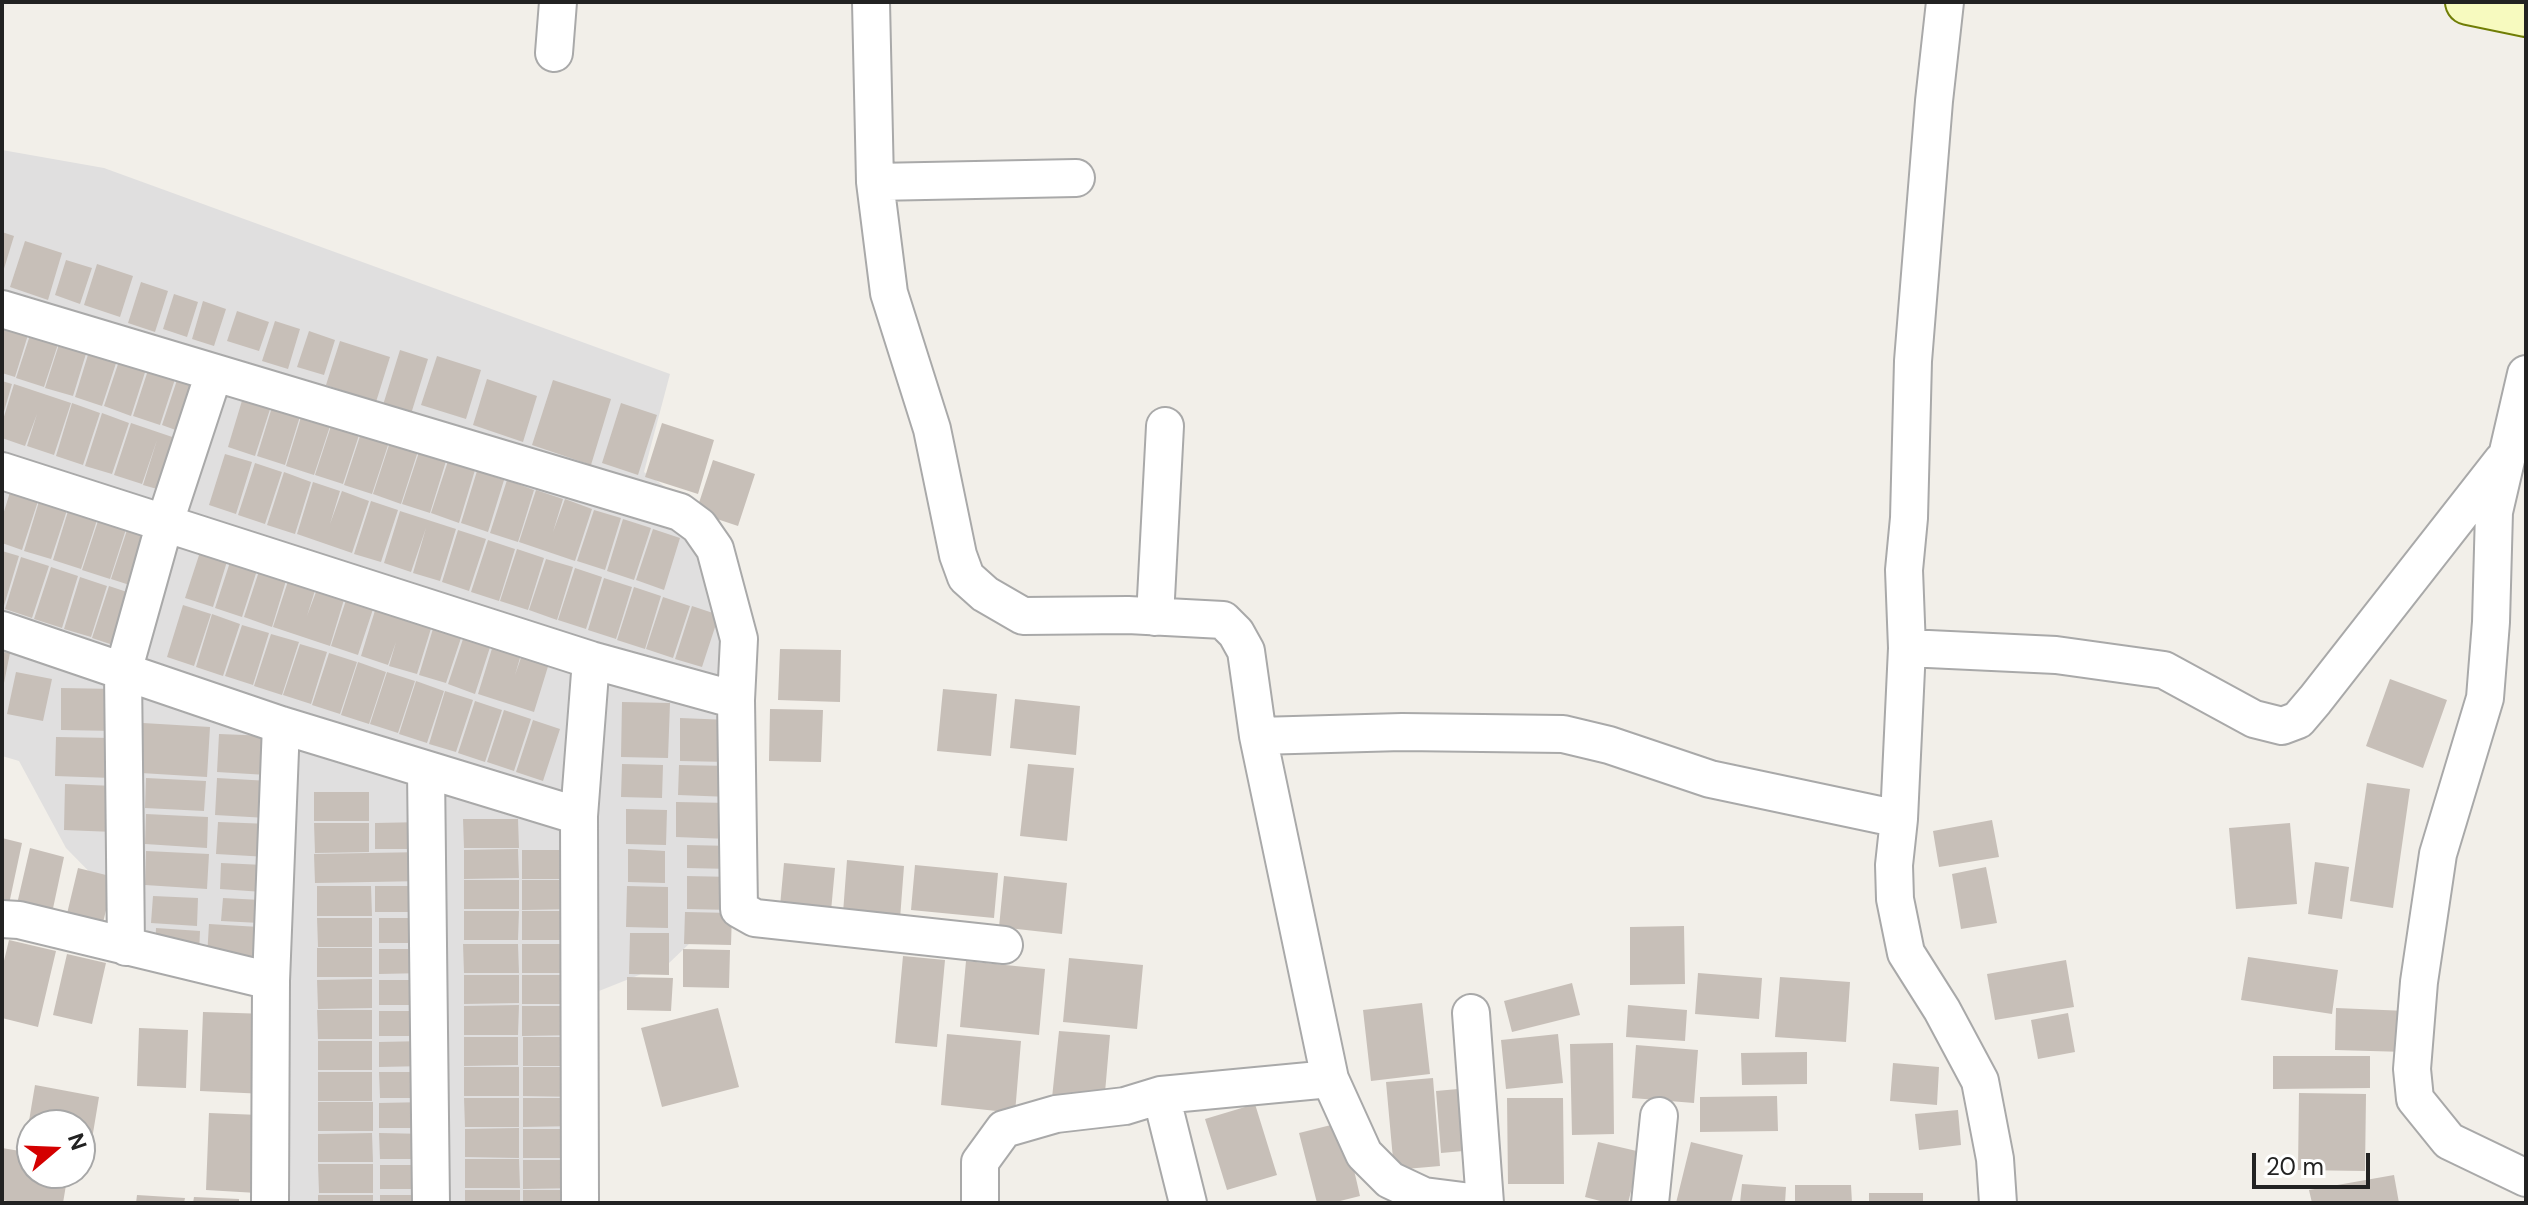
<!DOCTYPE html>
<style>
body{margin:0}
#map{position:relative;width:2528px;height:1205px;overflow:hidden;background:#f2efe9;font-family:"DM Sans",sans-serif}
canvas{display:block}
.frame{position:absolute;inset:0;border:4px solid #222;pointer-events:none}
.north{position:absolute;left:16px;top:1109px;width:80px;height:80px;box-sizing:border-box;background:#fff;border:2px solid #a7a7a7;border-radius:50%;rotate:71deg;font-size:22px;font-weight:700;line-height:32px;text-align:center;color:#222}
.north::after{content:'';display:block;margin:auto;width:28px;height:36px;background:#d40000;clip-path:polygon(50% 0,100% 100%,50% 72%,0 100%)}
.scale{position:absolute;left:2252px;top:1153px;width:118px;height:36px;box-sizing:border-box;border:4px solid #222;border-top:0;padding-left:10px;font-size:24px;line-height:28px;white-space:nowrap;color:#222;-webkit-text-stroke:6px #fff;paint-order:stroke}
</style>
<div id="map">
<canvas width="2528" height="1205"></canvas>
<div class="frame"></div>
<div class="north">N</div>
<div class="scale">20 m</div>
</div>
<script>
const context = document.querySelector('canvas').getContext('2d');
context.lineJoin = 'round';
function fillPath(path, color) {
  context.fillStyle = color;
  context.fill(path, 'evenodd');
}
function poly(rows) {
  const path = new Path2D();
  for (const r of rows) {
    path.moveTo(r[0], r[1]);
    for (let i = 2; i < r.length; i += 2) path.lineTo(r[i], r[i + 1]);
  }
  return path;
}
function trace(path, color, width, dash) {
  context.strokeStyle = color;
  context.lineWidth = width;
  context.lineCap = dash ? 'butt' : 'round';
  context.setLineDash(dash || []);
  context.stroke(path);
}
const residential = poly([
 [2,150,104,168,670,374,644,472,717,523,750,886,669,963,599,991,590,1203,259,1203,263,990,166,950,66,848,19,761,2,756]
]);
const building = poly([
 [2,232,14,236,3,272,2,272],
 [25,241,62,253,48,300,10,287],
 [66,260,92,268,80,304,55,295],
 [97,264,133,276,120,317,84,305],
 [141,282,168,291,155,332,128,323],
 [174,294,198,302,187,337,163,329],
 [203,301,226,309,214,346,192,339],
 [237,311,269,322,259,351,227,341],
 [275,321,300,329,288,369,262,361],
 [2,323,31,325,15,377,2,373],
 [33,326,61,335,44,387,16,378],
 [309,331,335,340,324,375,297,367],
 [62,335,89,344,73,396,45,388],
 [340,341,390,357,376,402,326,385],
 [91,345,119,354,102,406,75,397],
 [400,350,428,359,411,414,383,405],
 [121,355,148,363,131,416,104,406],
 [437,356,481,370,466,419,421,405],
 [150,364,177,373,160,425,133,416],
 [179,374,206,382,189,435,162,425],
 [487,379,537,396,523,442,473,425],
 [553,380,611,399,591,465,532,445],
 [2,381,12,384,3,415,2,415],
 [14,384,71,403,54,455,27,446,37,414,25,446,2,438,2,423],
 [244,394,272,403,255,456,228,447],
 [72,403,100,413,83,465,56,456],
 [621,403,657,415,638,475,602,463],
 [273,404,301,413,285,465,257,456],
 [102,413,129,423,112,474,85,466],
 [302,414,331,423,314,475,286,466],
 [131,423,187,442,171,493,143,485,157,440,142,484,114,475],
 [332,423,360,432,343,484,315,475],
 [662,423,714,440,698,494,645,477],
 [361,433,389,442,372,494,344,485],
 [390,442,418,451,401,504,373,494],
 [419,452,446,461,430,513,402,504],
 [225,454,252,462,236,514,209,505],
 [713,460,755,474,738,526,696,512],
 [448,461,475,470,459,523,431,513],
 [255,463,282,472,265,524,238,515],
 [477,471,504,480,488,532,461,523],
 [284,472,311,482,295,534,267,525],
 [507,480,534,490,518,542,490,533],
 [313,482,340,491,330,524,342,491,369,501,352,553,297,534],
 [11,489,39,498,22,550,2,543,2,518],
 [536,490,563,499,553,532,565,499,592,509,575,561,519,542],
 [40,498,68,507,51,559,24,551],
 [371,501,398,510,381,562,354,554],
 [69,508,98,517,81,569,53,560],
 [594,510,621,518,605,570,577,561],
 [400,511,456,529,440,581,413,573,426,528,411,572,384,563],
 [99,518,127,526,110,579,82,570],
 [623,519,651,528,634,580,607,571],
 [128,527,156,536,139,588,111,579],
 [653,529,680,538,664,590,636,580],
 [458,530,486,539,469,591,442,582],
 [488,540,515,549,499,601,471,592],
 [202,546,229,555,213,607,185,598],
 [517,549,544,558,528,610,500,601],
 [2,551,19,556,3,609,2,609],
 [232,556,259,564,242,617,215,608],
 [21,557,49,566,32,618,5,609],
 [546,559,573,567,557,620,529,610],
 [261,565,288,574,272,627,244,617],
 [51,567,78,576,62,628,34,619],
 [575,568,602,577,586,629,558,620],
 [290,575,317,584,307,616,319,584,346,593,330,646,273,627],
 [80,577,107,586,91,637,64,629],
 [604,578,632,587,616,639,588,630],
 [109,586,136,595,119,647,92,638],
 [634,587,661,596,645,649,617,640],
 [348,594,375,603,358,655,331,646],
 [663,597,690,606,673,658,646,649],
 [377,604,433,622,417,674,389,666,396,642,388,665,361,656],
 [183,605,211,614,194,666,167,657],
 [692,606,719,615,702,667,675,659],
 [212,614,240,624,223,676,196,667],
 [435,622,463,632,446,683,419,675],
 [242,625,269,633,253,685,225,676],
 [465,633,492,641,475,694,448,684],
 [271,634,299,642,282,695,254,686],
 [494,642,522,651,515,675,523,652,550,660,534,712,478,694],
 [300,644,327,652,311,704,283,695],
 [780,649,841,650,840,702,778,700],
 [2,652,10,653,3,688,2,687],
 [329,653,357,662,340,714,312,705],
 [358,662,386,672,369,724,341,715],
 [16,672,52,679,43,721,7,714],
 [387,672,415,681,398,733,370,724],
 [2390,679,2447,700,2423,768,2366,746],
 [416,681,444,691,427,743,399,734],
 [61,688,116,689,116,731,61,730],
 [943,689,997,694,991,756,937,751],
 [445,691,473,700,456,752,429,744],
 [1015,699,1080,706,1076,755,1010,748],
 [475,701,502,710,485,762,458,753],
 [622,702,670,703,668,758,621,757],
 [770,709,823,710,821,762,769,761],
 [504,710,531,719,514,771,487,762],
 [680,718,729,720,728,762,680,761],
 [533,720,560,729,543,781,516,772],
 [143,723,210,727,207,777,141,773],
 [219,734,269,736,267,775,217,772],
 [56,737,112,738,112,778,55,776],
 [622,764,663,765,662,798,621,797],
 [1028,764,1074,768,1067,841,1020,836],
 [679,765,730,766,730,797,678,795],
 [146,778,206,781,204,811,145,808],
 [217,778,269,781,267,818,215,815],
 [2367,783,2410,789,2393,908,2350,901],
 [65,784,115,786,114,832,64,830],
 [314,792,369,792,369,821,314,821],
 [676,802,730,803,729,839,676,837],
 [626,809,667,810,666,845,626,844],
 [146,814,208,817,207,848,145,844],
 [463,819,518,819,519,848,464,848],
 [1992,820,1999,857,1939,867,1933,831],
 [218,822,270,824,268,857,216,854],
 [424,822,425,849,375,849,375,823],
 [314,823,369,823,369,852,315,853],
 [2290,823,2297,904,2236,909,2229,828],
 [2,838,22,843,9,904,2,903],
 [687,845,732,846,732,869,687,868],
 [30,848,64,857,52,913,17,904],
 [518,849,519,878,464,879,464,850],
 [628,849,665,851,665,883,628,882],
 [522,850,577,850,577,879,522,879],
 [146,851,209,854,207,889,145,885],
 [424,852,425,881,315,883,314,854],
 [847,860,904,866,900,919,843,913],
 [2315,862,2349,867,2342,919,2308,914],
 [221,863,264,865,263,892,220,889],
 [784,863,835,868,831,911,780,906],
 [915,865,998,873,994,918,911,910],
 [1986,867,1997,923,1961,929,1952,874],
 [78,868,114,877,101,931,65,922],
 [687,876,733,877,732,910,687,909],
 [1004,876,1067,883,1062,934,999,927],
 [464,880,519,880,519,909,464,909],
 [522,880,577,880,577,909,522,910],
 [317,886,371,886,372,916,317,916],
 [375,886,425,886,425,912,375,912],
 [627,886,668,887,668,928,626,927],
 [153,896,198,898,197,926,151,923],
 [223,898,261,900,260,923,221,921],
 [464,911,519,911,518,940,464,940],
 [522,911,577,911,577,940,522,940],
 [685,912,732,913,731,945,684,944],
 [317,918,372,918,372,947,318,947],
 [379,918,426,918,426,943,379,943],
 [209,924,259,927,258,960,207,957],
 [1684,926,1685,984,1630,985,1630,927],
 [156,928,200,931,199,954,155,951],
 [630,933,669,933,669,975,629,974],
 [9,940,56,951,38,1027,2,1018,2,969],
 [463,944,518,944,519,973,464,973],
 [522,944,577,944,577,973,522,973],
 [317,948,372,948,372,977,317,977],
 [379,949,425,949,426,973,379,974],
 [683,949,730,950,729,988,683,987],
 [67,954,106,963,92,1024,53,1015],
 [903,956,945,960,937,1047,895,1043],
 [2248,957,2338,970,2332,1014,2241,1000],
 [1069,958,1143,965,1137,1029,1063,1022],
 [2066,960,2074,1007,1995,1020,1987,974],
 [966,961,1045,969,1039,1035,960,1027],
 [1698,973,1762,978,1759,1019,1695,1014],
 [464,975,519,975,519,1003,464,1004],
 [522,975,576,975,576,1004,522,1004],
 [627,977,673,978,671,1011,627,1010],
 [1780,977,1850,982,1846,1042,1775,1037],
 [372,979,372,1008,318,1009,317,980],
 [379,980,426,980,426,1005,379,1005],
 [1572,983,1580,1015,1512,1032,1504,1001],
 [1422,1003,1430,1074,1371,1081,1363,1010],
 [519,1005,518,1035,464,1035,464,1006],
 [1628,1005,1687,1010,1685,1041,1626,1037],
 [522,1006,576,1006,577,1035,522,1036],
 [718,1008,739,1087,662,1107,641,1028],
 [2336,1008,2407,1011,2406,1052,2335,1050],
 [317,1010,372,1010,372,1039,318,1039],
 [379,1011,427,1011,426,1036,379,1036],
 [203,1012,269,1014,266,1094,200,1091],
 [2068,1013,2075,1052,2038,1059,2031,1020],
 [139,1028,188,1030,186,1088,137,1086],
 [1059,1031,1110,1035,1104,1104,1052,1098],
 [947,1034,1021,1041,1015,1113,941,1105],
 [1558,1034,1563,1083,1506,1089,1501,1040],
 [464,1037,518,1037,518,1065,464,1066],
 [523,1037,577,1037,577,1066,523,1066],
 [318,1041,372,1041,372,1070,318,1070],
 [426,1041,426,1066,379,1067,379,1042],
 [1613,1043,1614,1134,1572,1135,1570,1044],
 [1636,1045,1698,1050,1694,1103,1632,1098],
 [1807,1052,1807,1084,1742,1085,1741,1053],
 [2273,1056,2370,1056,2370,1088,2273,1089],
 [1893,1063,1939,1067,1937,1105,1890,1101],
 [464,1067,519,1067,519,1096,464,1096],
 [523,1067,577,1067,577,1097,523,1096],
 [318,1072,372,1072,372,1101,318,1101],
 [379,1072,427,1072,427,1098,380,1098],
 [1433,1078,1440,1166,1394,1170,1386,1082],
 [35,1085,99,1097,90,1151,80,1149,80,1125,32,1125,32,1140,26,1139],
 [1469,1088,1475,1150,1441,1153,1436,1091],
 [2299,1093,2366,1094,2365,1171,2298,1170],
 [1777,1096,1778,1131,1700,1132,1700,1097],
 [464,1098,519,1098,519,1127,465,1127],
 [523,1098,578,1098,578,1126,523,1127],
 [1507,1098,1563,1098,1564,1184,1508,1184],
 [318,1102,373,1102,373,1131,318,1131],
 [427,1102,427,1128,379,1128,379,1103],
 [1255,1104,1277,1175,1227,1190,1205,1119],
 [1958,1110,1961,1145,1919,1150,1915,1114],
 [209,1113,260,1115,257,1193,206,1190],
 [1343,1122,1360,1196,1332,1203,1317,1203,1299,1133],
 [519,1128,519,1158,465,1157,465,1129],
 [523,1129,577,1129,577,1158,523,1158],
 [372,1133,373,1162,318,1162,318,1134],
 [379,1133,427,1134,427,1159,380,1159],
 [1598,1142,1641,1152,1628,1203,1608,1203,1585,1197],
 [1691,1142,1743,1155,1731,1203,1676,1203],
 [2,1148,32,1153,32,1173,68,1173,63,1203,18,1203,2,1200],
 [465,1159,519,1159,520,1188,465,1188],
 [523,1160,577,1160,577,1188,523,1189],
 [318,1164,373,1164,373,1193,319,1193],
 [380,1165,426,1165,426,1189,380,1189],
 [2394,1175,2399,1203,2312,1203,2309,1190],
 [1742,1184,1786,1187,1785,1203,1740,1203],
 [1795,1185,1851,1185,1852,1203,1795,1203],
 [465,1190,520,1190,520,1203,465,1203],
 [523,1190,577,1190,578,1203,523,1203],
 [1869,1193,1923,1193,1923,1203,1869,1203],
 [137,1195,185,1198,184,1203,136,1203],
 [318,1195,373,1195,373,1203,318,1203],
 [380,1195,430,1195,430,1203,380,1203],
 [194,1197,239,1199,239,1203,193,1203]
]);
const street = poly([
 [871,2,875,182,889,293,932,429,958,555,966,577,985,594,1023,616,1128,615,1223,620,1236,633,1246,651,1258,736,1330,1079,1364,1154,1390,1180,1424,1196,1479,1203],
 [1945,2,1934,101,1913,361,1909,518,1904,570,1907,648,1899,819,1894,865,1895,899,1906,953,1942,1010,1980,1081,1995,1159,1998,1203],
 [554,53,558,2],
 [875,182,1076,178],
 [2,309,680,512,699,526,715,549,739,639,736,700,739,909,755,918,1004,945],
 [2526,374,2494,512,2491,622,2485,698,2438,854,2419,982,2412,1069,2415,1099,2449,1141,2526,1178],
 [2,471,591,660,736,700],
 [1155,617,1165,426],
 [2,630,281,725,579,816],
 [1907,648,2056,655,2164,670,2254,719,2282,726,2298,720,2315,700,2502,461],
 [1258,736,1402,732,1563,734,1609,745,1710,779,1899,819],
 [426,771,431,1203],
 [2,919,19,920,271,981],
 [126,947,123,672,165,522,214,373],
 [1471,1013,1485,1203],
 [1161,1095,1188,1203],
 [270,1203,271,981,281,725],
 [580,1203,579,816,591,660],
 [980,1203,980,1162,1004,1129,1056,1114,1125,1106,1161,1095,1330,1079],
 [1650,1203,1659,1116]
]);
const secondary = poly([
 [2468,2,2526,14]
]);
fillPath(residential, '#e0dfdf');
fillPath(building, '#c7bfb8');
trace(street, '#a9a9a9', 40);
trace(secondary, '#707d05', 48);
trace(street, '#fff', 36);
trace(secondary, '#f7fabf', 44);
</script>
